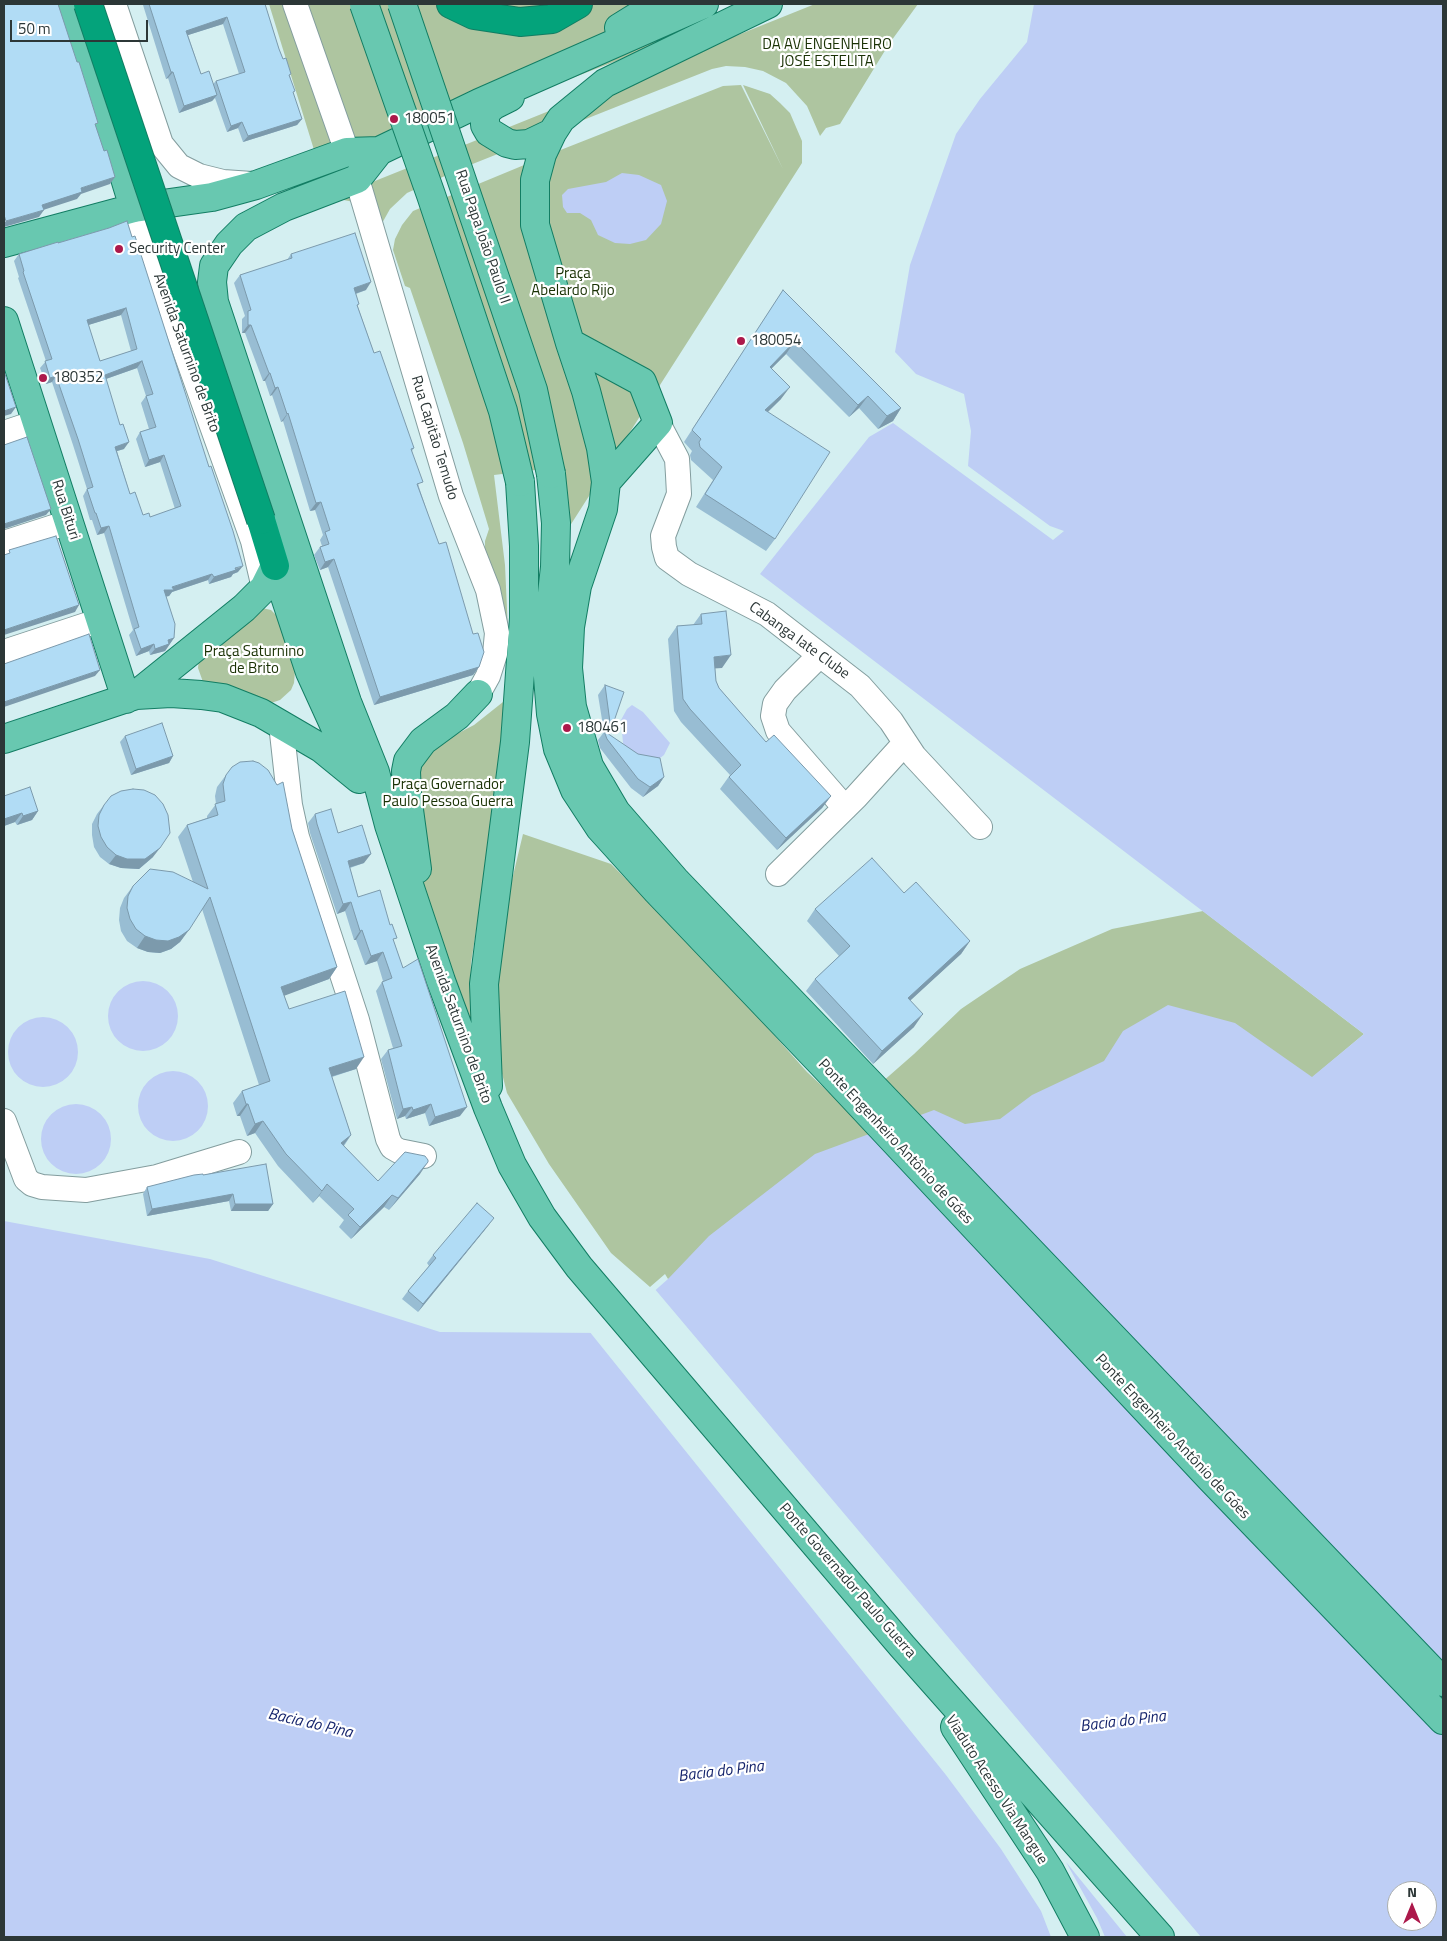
<!DOCTYPE html>
<meta charset="utf-8">
<style>
body{margin:0}
#map{position:relative;width:1447px;height:1941px;overflow:hidden;background:#d4eff1;font-family:"Titillium Web",sans-serif}
canvas{display:block}
.frame{position:absolute;inset:0;border:5px solid #2c3737;pointer-events:none}
.north{position:absolute;left:1387px;top:1881px;width:50px;height:50px;box-sizing:border-box;background:#fff;border:1px solid #abafaf;border-radius:50%;rotate:0deg;font-size:14px;font-weight:700;line-height:20px;text-align:center;color:#2c3737}
.north::after{content:'';display:block;margin:auto;width:18px;height:22px;background:#ac194b;clip-path:polygon(50% 0,100% 100%,50% 72%,0 100%)}
.scale{position:absolute;left:10px;top:20px;width:138px;height:22px;box-sizing:border-box;border:2px solid #2c3737;border-top:0;padding-left:6px;font-size:15px;line-height:18px;white-space:nowrap;color:#2c3737;-webkit-text-stroke:4px #fff;paint-order:stroke}
</style>
<div id="map">
<canvas width="1447" height="1941"></canvas>
<div class="frame"></div>
<div class="north">N</div>
<div class="scale">50 m</div>
</div>
<script>
const context = document.querySelector('canvas').getContext('2d');
context.lineJoin = 'round';
function fillPath(path, color) {
  context.fillStyle = color;
  context.fill(path, 'evenodd');
}
function poly(rows) {
  const path = new Path2D();
  for (const r of rows) {
    if (r.length === 3) {
      path.moveTo(r[0] + r[2], r[1]);
      path.arc(r[0], r[1], r[2], 0, 2 * Math.PI);
      continue;
    }
    path.moveTo(r[0], r[1]);
    for (let i = 2; i < r.length; i += 2) path.lineTo(r[i], r[i + 1]);
  }
  return path;
}
function trace(path, color, width, dash) {
  context.strokeStyle = color;
  context.lineWidth = width;
  context.lineCap = dash ? 'butt' : 'round';
  context.setLineDash(dash || []);
  context.stroke(path);
}
function write(font, color, halo, rows, align = 'center') {
  context.font = font + ' "Titillium Web",sans-serif';
  context.lineWidth = 4.5;
  context.setLineDash([]);
  context.textBaseline = 'middle';
  context.strokeStyle = halo;
  context.fillStyle = color;
  for (const [text, x, y, turn = 0] of rows) {
    context.save();
    context.translate(x, y);
    context.rotate((+turn || 0) * Math.PI / 180);
    context.textAlign = isNaN(turn) ? turn : align;
    if (halo) context.strokeText(text, 0, 0);
    context.fillText(text, 0, 0);
    context.restore();
  }
}
const green = poly([
 [269,4,673,4,684,35,520,98,323,179],
 [815,4,918,4,889,44,840,124,826,128,820,136,807,106,786,83,763,71,745,67,726,66,712,69,621,105,465,167,407,193,390,209,381,225,354,202,338,199,370,183],
 [741,85,783,169,743,85,770,94,780,103,790,113,802,141,802,163,566,532,552,468,494,475,505,565,508,631,485,554,485,541,489,529,486,519,463,443,410,288,405,286,393,250,395,239,402,225,413,211,558,151,723,86],
 [262,608,271,610,278,617,295,671,294,683,291,690,280,700,271,703,203,682,198,668,199,659],
 [503,702,506,706,488,853,471,963,470,998,473,1041,425,904,401,774,451,737,474,725],
 [523,834,611,864,708,961,807,1072,849,1111,914,1054,961,1009,1020,969,1112,929,1203,911,1364,1034,1313,1077,668,1279,665,1274,650,1287,611,1253,549,1164,507,1093,495,1046,495,951]
]);
const water = poly([
 [1034,4,1443,4,1443,1937,4,1937,4,1221,210,1259,440,1332,607,1333,668,1279,709,1236,815,1154,934,1110,965,1124,1000,1119,1032,1095,1104,1061,1123,1031,1168,1005,1235,1023,1312,1077,1364,1034,760,574,869,437,893,423,1053,540,1064,531,1050,526,968,466,971,431,964,394,916,374,895,352,910,265,956,134,980,99,1027,42],
 [1397,1891,1427,1891,1427,1921,1397,1921],
 [622,173,639,175,661,185,667,201,661,224,646,240,630,244,615,243,598,235,591,220,580,213,567,213,563,207,562,195,568,189,606,182],
 [632,705,643,712,670,743,664,755,655,762,632,755,623,743,621,720,627,709],
 [143,1016,35],
 [43,1052,35],
 [173,1106,35],
 [76,1139,35]
]);
const pier = poly([
 [654,1288,1201,1937,1127,1937,1066,1862,1097,1918,1105,1937,1051,1937,1041,1911,1001,1849,946,1775,589,1331,606,1331]
]);
const minor = poly([
 [114,4,161,144,179,166,199,176,223,182,252,184],
 [295,4,347,152],
 [357,179,451,496,488,590,497,633,495,654,488,676,478,694],
 [134,208,253,541,264,588],
 [658,423,677,459,678,475,679,494,663,536,664,547,667,558,689,574,767,614,860,686,891,721,914,756,980,827],
 [4,433,37,422],
 [4,543,69,522],
 [4,652,101,620],
 [820,655,785,690,775,704,773,716,778,731,845,808],
 [281,724,290,805,297,837,357,1020,388,1139,392,1147,399,1151,424,1156],
 [778,874,856,797,905,743],
 [4,1121,26,1179,32,1184,42,1187,86,1190,157,1177,239,1152]
]);
const major = poly([
 [72,4,134,208],
 [768,4,605,83,561,119,552,133,542,154,535,180,535,225,570,343,586,391,601,448,606,482,603,509,577,586,570,627,568,668,572,707,589,766,616,812,675,880,1443,1682],
 [619,28,648,10,654,4],
 [510,97,494,105,488,110,485,116,485,125,489,132,507,143,515,145,529,144,552,133],
 [379,151,357,179,284,207,246,227,229,244,214,266,212,282,214,302,347,702,375,772,389,825,441,981,488,1108,512,1165,542,1217,579,1267,902,1646,1160,1937],
 [4,243,134,208,212,197,256,185,347,152,379,151,479,103,704,4],
 [4,321,126,699],
 [570,343,642,382,658,423,606,482],
 [551,474,556,523,555,567,550,611,547,665,551,714,558,749,575,790,600,828,657,891,825,1067,1211,1479,1443,1720],
 [275,566,310,672,356,773],
 [136,695,244,608,264,588,275,566],
 [4,739,136,695,171,693,201,695,223,698,261,713,321,748,359,779],
 [417,869,407,795,406,771,408,761,423,741,457,716,478,694],
 [488,1086,484,984,515,742,524,618,524,546,520,482],
 [955,1727,1050,1871,1085,1937]
]);
const highway = poly([
 [451,4,474,15,520,22,552,19,578,4],
 [261,520,275,566]
]);
const majorBridge = poly([
 [364,4,431,195,503,411,520,482],
 [402,4,533,390,551,474]
]);
const highwayBridge = poly([
 [88,4,261,520]
]);
const wall = poly([
 [141,4,265,4,279,49,290,76,293,93,302,119,297,125,243,142,238,128,227,132,215,98,212,101,179,113,168,78,166,79,143,5,142,5],
 [223,24,239,74,216,81,213,84,201,74,188,35],
 [109,228,238,572,233,574,231,577,209,584,208,580,172,592,169,596,166,597,174,638,165,651,150,655,149,651,136,656,129,635,133,630,104,533,97,535,92,520,90,520,83,496,87,489,73,445,52,382,46,384,40,368,46,361,18,278,19,277,14,261,19,254],
 [121,315,131,351,100,361,88,325],
 [137,368,146,396,141,403,149,429,140,432,136,439,145,467,160,462,175,509,150,517,143,515,130,494,117,451,124,449,106,379],
 [291,254,366,290,356,294,358,307,374,353,414,448,412,451,419,487,479,667,473,675,374,705,328,567,320,570,314,555,320,547,322,546,320,540,323,535,315,510,310,511,283,421,281,422,272,395,270,396,265,381,263,381,245,333,242,333,242,319,245,316,234,283,240,275,287,260],
 [783,290,901,408,893,421,878,429,859,408,849,417,786,354,771,369,781,399,768,412,775,539,766,551,696,507,713,480,691,460,690,455,692,451,684,442],
 [701,614,722,668,715,668,716,681,719,688,766,742,831,796,822,808,777,850,720,789,730,775,681,722,674,711,668,639,677,626,693,625],
 [605,685,621,699,611,730,609,734,664,777,658,786,643,797,631,788,600,748,598,740,604,732,598,695],
 [125,736,173,756,169,763,131,775,120,742],
 [226,775,292,829,337,967,329,979,284,995,289,1009,356,1069,332,1077,351,1135,344,1146,378,1181,420,1174,389,1210,384,1207,351,1239,339,1227,344,1220,319,1196,313,1203,278,1166,255,1133,247,1136,240,1116,237,1116,233,1103,242,1091,259,1085,202,909,180,942,171,949,160,953,148,952,137,948,127,941,121,931,119,920,120,908,124,898,133,886,193,882,178,837,187,825,207,818,207,816,216,804,215,796,217,787],
 [4,796,38,811,32,820,17,825,15,822,4,826],
 [104,805,153,857,139,869,121,868,109,864,100,857,94,847,92,835,92,824,97,814],
 [315,814,338,833,364,863,350,868,358,897,394,942,403,968,460,1116,429,1126,425,1113,406,1119,405,1116,397,1119,381,1059,388,1050,393,1048,376,991,382,982,383,981,377,961,365,965,356,940,354,940,345,911,337,914,310,833,308,823],
 [904,893,970,941,961,954,910,1000,914,1027,873,1064,806,991,815,979,839,956,807,921,815,909],
 [203,1175,273,1204,268,1211,231,1211,229,1201,147,1216,143,1194,147,1187],
 [488,1226,418,1312,402,1299,408,1291,429,1266,427,1263,433,1255]
]);
const shadedWall = poly([
 [227,17,223,24,182,37,186,31],
 [171,72,173,72,168,78,166,79],
 [217,95,212,101,179,113,184,106],
 [302,119,297,125,243,142,248,136],
 [242,122,238,128,227,132,231,126],
 [115,177,110,184,81,194,77,199,37,212,42,205,81,188],
 [44,210,39,217,4,227,4,223,6,221],
 [371,282,366,290,348,296,354,288],
 [126,308,121,315,82,327,87,320],
 [248,325,251,325,245,333,242,333],
 [795,341,786,354,761,379,770,367],
 [142,361,137,368,100,381,105,375],
 [269,373,270,373,265,381,263,381],
 [56,376,52,382,46,384,50,378],
 [278,387,272,395,270,396,275,388],
 [790,387,781,399,756,423,765,410],
 [868,396,859,408,849,417,858,405],
 [16,407,11,414,4,416,4,411],
 [901,408,893,421,878,429,887,416],
 [288,413,283,421,281,422,287,414],
 [129,442,124,449,110,453,115,447],
 [164,455,160,462,145,467,149,460],
 [321,502,315,510,310,511,316,503],
 [51,509,46,515,4,529,4,524],
 [109,526,104,533,97,535,101,528],
 [334,559,328,567,320,570,325,562],
 [243,566,238,572,233,574,231,577,209,584,214,577],
 [212,574,208,580,172,592,169,596,159,597,164,590],
 [79,605,75,612,4,635,4,630],
 [174,638,165,651,150,655,155,649,168,640],
 [154,644,149,651,136,656,141,649],
 [731,655,722,668,706,669,714,657],
 [479,667,473,675,374,705,380,697],
 [100,670,95,676,4,707,4,702],
 [173,756,169,763,131,775,136,769],
 [664,777,658,786,643,797,650,787],
 [831,796,822,808,777,850,786,838],
 [38,811,32,820,17,825,23,816],
 [22,813,15,822,4,826,4,819],
 [160,848,153,857,139,869,121,868,109,864,116,855],
 [371,854,364,863,341,870,348,861],
 [351,902,345,911,337,914,343,904],
 [189,930,180,942,171,949,160,953,148,952,137,948,145,936],
 [362,930,356,940,354,940,360,931],
 [970,941,961,954,899,1011,908,998],
 [383,952,377,961,365,965,371,956],
 [337,967,329,979,273,1000,281,987],
 [923,1014,914,1027,873,1064,882,1051],
 [364,1057,356,1069,320,1080,329,1068],
 [246,1104,248,1104,240,1116,237,1116],
 [431,1104,425,1113,406,1119,413,1110],
 [412,1107,405,1116,397,1119,403,1109],
 [467,1107,460,1116,429,1126,435,1117],
 [263,1121,255,1133,247,1136,255,1124],
 [351,1135,342,1147,341,1143],
 [428,1162,420,1174,389,1210,398,1198],
 [327,1184,319,1196,313,1203,322,1191],
 [233,1194,229,1201,147,1216,152,1209],
 [392,1195,384,1207,351,1239,360,1227],
 [235,1204,273,1204,268,1211,231,1211],
 [494,1218,488,1226,418,1312,423,1304]
]);
const building = poly([
 [4,4,58,4,77,62,79,62,98,123,95,124,104,151,107,150,115,177,81,188,82,192,42,205,44,210,6,221,4,215,4,4],
 [149,4,265,4,279,49,283,59,286,58,291,74,289,75,295,91,293,92,302,119,248,136,242,122,231,126,216,81,245,72,227,17,186,31,201,74,209,71,217,95,184,106,173,72,171,72,149,4],
 [127,221,132,237,135,236,209,467,211,466,233,531,243,566,235,568,236,570,214,577,212,574,172,587,174,590,164,590,175,624,174,638,168,640,169,644,155,649,154,644,141,649,134,629,139,627,109,526,101,528,96,513,95,513,87,489,93,487,78,439,56,376,50,378,45,361,52,359,23,272,24,271,19,254,58,242,58,243,109,228,127,221],
 [126,308,137,349,100,361,87,320,126,308],
 [142,361,153,394,146,396,156,427,140,432,149,460,164,455,181,506,150,517,149,513,143,515,135,492,130,494,115,447,129,442,123,424,120,425,105,375,142,361],
 [355,233,371,282,354,288,359,304,357,305,374,353,380,351,414,448,411,449,423,482,417,484,439,544,446,542,473,634,478,633,484,652,479,667,380,697,334,559,325,562,320,547,329,544,325,532,330,530,321,502,316,503,288,413,287,414,278,387,275,388,270,373,269,373,251,325,248,325,248,311,251,310,240,275,292,258,291,254,355,233],
 [783,290,901,408,887,416,868,396,858,405,795,341,770,367,790,387,765,410,830,452,775,539,705,494,722,467,700,447,699,442,701,439,692,430,783,290],
 [4,371,16,407,4,411,4,371],
 [27,437,51,509,4,524,4,445,27,437],
 [56,536,79,605,4,630,4,555,10,553,9,550,56,536],
 [726,611,731,655,714,657,716,681,719,688,766,742,774,735,831,796,786,838,729,777,741,765,690,709,683,699,677,626,702,624,701,614,726,611],
 [89,634,100,670,4,702,4,664,89,634],
 [605,685,624,692,611,730,605,685],
 [162,723,173,756,136,769,125,736,162,723],
 [604,731,638,754,660,758,664,777,650,787,638,779,607,739,604,731],
 [253,761,259,763,268,770,277,785,283,782,292,829,337,967,281,987,289,1009,345,991,364,1057,329,1068,351,1135,341,1143,378,1181,405,1152,425,1156,428,1160,428,1162,398,1198,392,1195,360,1227,348,1215,354,1209,327,1184,322,1191,286,1154,263,1121,255,1124,248,1104,246,1104,242,1091,270,1081,210,897,189,930,179,937,168,941,156,940,145,936,136,929,130,919,127,908,128,896,133,886,150,869,173,872,208,889,187,825,218,815,215,804,225,801,223,784,226,775,232,767,240,762,253,761],
 [30,787,38,811,23,816,22,813,4,819,4,796,30,787],
 [133,789,144,790,155,795,163,804,168,815,170,833,160,848,145,859,127,859,116,855,107,847,101,837,98,826,99,815,104,805,111,796,121,791,133,789],
 [331,809,338,833,362,825,371,854,348,861,358,897,380,890,390,925,392,924,397,938,393,939,403,968,418,959,467,1107,435,1117,431,1104,413,1110,412,1107,403,1109,388,1050,402,1046,382,982,392,978,383,952,371,956,362,930,360,931,351,902,343,904,317,824,315,814,331,809],
 [872,858,904,893,916,882,970,941,908,998,923,1014,882,1051,815,979,850,946,815,909,872,858],
 [266,1164,273,1204,235,1204,233,1194,152,1209,147,1187,194,1175,203,1174,203,1175,266,1164],
 [477,1203,494,1218,423,1304,408,1291,436,1258,433,1255,477,1203]
]);
const markers = [
 [394,119,5,"#ac194b"],
 [119,249,5,"#ac194b"],
 [741,341,5,"#ac194b"],
 [43,378,5,"#ac194b"],
 [567,728,5,"#ac194b"]
];
const parkNames = [
 ["DA AV ENGENHEIRO",827,45],
 ["JOSÉ ESTELITA",827,62],
 ["Praça",573,274],
 ["Abelardo Rijo",573,291],
 ["Praça Saturnino",254,652],
 ["de Brito",254,669],
 ["Praça Governador",448,785],
 ["Paulo Pessoa Guerra",448,802]
];
const poiNames = [
 ["180051",404,119],
 ["Security Center",129,249],
 ["180054",751,341],
 ["180352",53,378],
 ["180461",577,728]
];
const streetNames = [
 ["Rua Papa João Paulo II",482,237,71],
 ["Avenida Saturnino de Brito",186,353,70],
 ["Rua Capitão Temudo",434,438,73],
 ["Rua Bituri",65,510,72],
 ["Cabanga Iate Clube",799,641,36],
 ["Avenida Saturnino de Brito",458,1024,70],
 ["Ponte Engenheiro Antônio de Góes",895,1142,47],
 ["Ponte Engenheiro Antônio de Góes",1172,1437,47],
 ["Ponte Governador Paulo Guerra",847,1581,49],
 ["Viaduto Acesso Via Mangue",996,1790,57]
];
const waterNames = [
 ["Bacia do Pina",1123,1722,-7],
 ["Bacia do Pina",310,1724,13],
 ["Bacia do Pina",721,1772,-7]
];
fillPath(green, '#aec5a0');
fillPath(water, '#becef5');
fillPath(pier, '#d4eff1');
trace(minor, '#839d9e', 26);
trace(major, '#127d63', 30);
trace(highway, '#127d63', 30);
trace(minor, '#fff', 24);
trace(major, '#68c8b0', 28);
trace(highway, '#04a37b', 28);
trace(majorBridge, '#127d63', 30, []);
trace(highwayBridge, '#127d63', 30, []);
trace(majorBridge, '#68c8b0', 28);
trace(highwayBridge, '#04a37b', 28);
fillPath(wall, '#98bdd3');
fillPath(shadedWall, '#7c9aac');
fillPath(building, '#b1dcf5');
trace(building, '#7c9aac', 1);
for (const [x, y, r, color] of markers) {
  const dot = new Path2D();
  dot.arc(x, y, r, 0, 2 * Math.PI);
  context.fillStyle = color;
  context.fill(dot);
  trace(dot, '#fff', 2);
}
write('15px', '#193104', '#fff', parkNames);
write('15px', '#2c3737', '#fff', poiNames, 'left');
write('15px', '#2c3737', '#fff', streetNames);
write('italic 16px', '#15246c', '#fff', waterNames);
</script>
